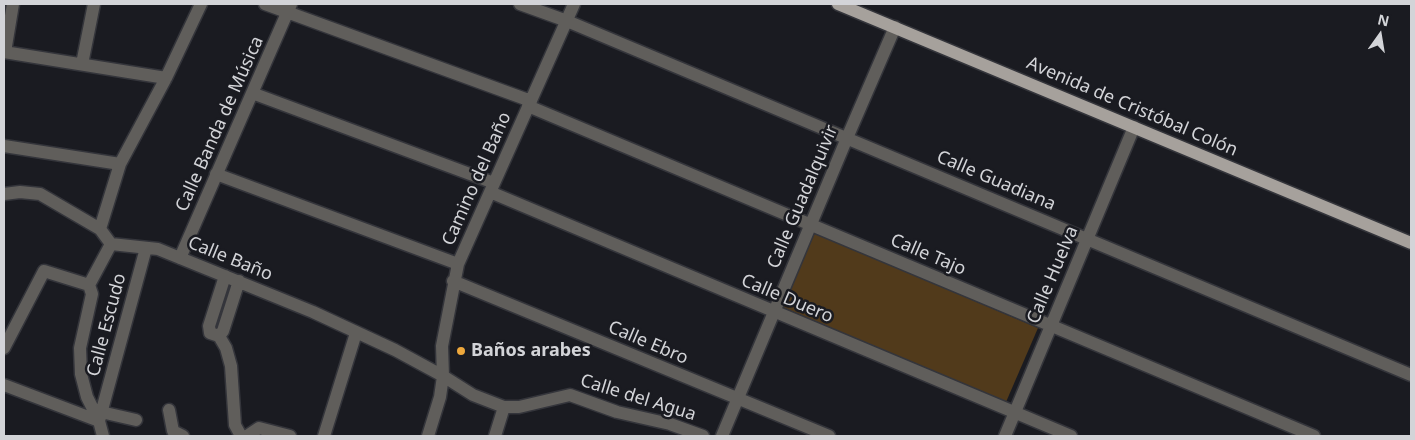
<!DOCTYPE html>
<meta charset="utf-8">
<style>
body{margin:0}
#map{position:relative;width:1415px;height:440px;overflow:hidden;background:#1a1b21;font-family:"Noto Sans",sans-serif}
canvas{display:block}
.frame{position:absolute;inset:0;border:5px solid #d3d4d8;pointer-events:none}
.north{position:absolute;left:1355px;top:10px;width:50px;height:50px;-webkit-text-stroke:4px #1a1b21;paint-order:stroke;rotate:13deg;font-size:14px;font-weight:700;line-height:20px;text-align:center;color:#d3d4d8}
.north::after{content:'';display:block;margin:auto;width:18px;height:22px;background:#d3d4d8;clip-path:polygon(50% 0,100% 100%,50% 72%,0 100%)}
</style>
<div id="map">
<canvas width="1415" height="440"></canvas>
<div class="frame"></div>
<div class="north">N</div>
</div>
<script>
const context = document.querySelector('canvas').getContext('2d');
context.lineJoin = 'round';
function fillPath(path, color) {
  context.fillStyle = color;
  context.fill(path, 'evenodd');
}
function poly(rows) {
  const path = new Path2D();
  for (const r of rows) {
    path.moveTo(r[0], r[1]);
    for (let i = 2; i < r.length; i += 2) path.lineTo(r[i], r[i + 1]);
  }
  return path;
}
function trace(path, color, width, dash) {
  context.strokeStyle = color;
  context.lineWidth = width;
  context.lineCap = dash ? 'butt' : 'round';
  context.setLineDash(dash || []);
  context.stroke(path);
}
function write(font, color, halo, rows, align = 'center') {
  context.font = font + ' "Noto Sans",sans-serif';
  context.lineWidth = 5;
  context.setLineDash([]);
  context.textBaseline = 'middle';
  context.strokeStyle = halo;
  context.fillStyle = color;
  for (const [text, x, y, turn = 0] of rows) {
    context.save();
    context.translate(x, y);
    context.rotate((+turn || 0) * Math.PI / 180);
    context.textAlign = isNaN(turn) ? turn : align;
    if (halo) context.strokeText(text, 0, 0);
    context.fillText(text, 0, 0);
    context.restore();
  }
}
const green = poly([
 [813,232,1038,328,1006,402,782,307]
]);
const minor = poly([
 [265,4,531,101],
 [520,4,567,21,1411,375],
 [4,52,166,78],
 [5,52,13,4],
 [82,64,94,4],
 [252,93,494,183],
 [528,106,1314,436],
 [4,146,120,164],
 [216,174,458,264],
 [490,192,1071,436],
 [4,194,20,192,40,194,100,229,111,244,158,249,313,312,395,350,443,376,473,395,504,407,519,407,570,395,617,412,670,424,703,436],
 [100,229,120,164,166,78,201,4],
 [180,258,291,4],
 [225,276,209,326,210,333,219,336,226,348,231,366,235,425,241,436],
 [453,281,829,436],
 [89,285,92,294,80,348,81,374,87,397,99,421,103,436],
 [89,285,111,244],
 [219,336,223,331,239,281],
 [4,348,44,271,89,285],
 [4,385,99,421],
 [169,410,173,431,183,436],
 [101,412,136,420],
 [99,421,146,248],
 [247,436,259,428,290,436],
 [324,436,356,333],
 [428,436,440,397,443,376,442,346,458,264,574,4],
 [495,436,504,407],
 [722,436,847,138,895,27],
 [1005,436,1134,127]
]);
const major = poly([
 [838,4,1411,243]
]);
const markers = [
 [461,351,5,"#eea83c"]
];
const streetNames = [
 ["Avenida de Cristóbal Colón",1132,107,23],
 ["Calle Banda de Música",220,124,-66],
 ["Camino del Baño",477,179,-66],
 ["Calle Guadiana",996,181,23],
 ["Calle Guadalquivir",803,197,-67],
 ["Calle Tajo",928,255,23],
 ["Calle Baño",230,259,22],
 ["Calle Huelva",1053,275,-67],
 ["Calle Duero",787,299,23],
 ["Calle Escudo",107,325,-75],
 ["Calle Ebro",648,343,23],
 ["Calle del Agua",638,398,17]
];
const poiNames = [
 ["Baños arabes",471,351]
];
fillPath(green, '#513a1b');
trace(minor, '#34353b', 15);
trace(major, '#34353b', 15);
trace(minor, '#605e5b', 12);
trace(major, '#a6a19c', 12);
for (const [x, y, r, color] of markers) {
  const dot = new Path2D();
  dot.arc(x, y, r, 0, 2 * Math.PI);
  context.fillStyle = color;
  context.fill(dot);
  trace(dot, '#1a1b21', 2);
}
write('18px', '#d3d4d8', '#1a1b21', streetNames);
write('bold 18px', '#d3d4d8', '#1a1b21', poiNames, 'left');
</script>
